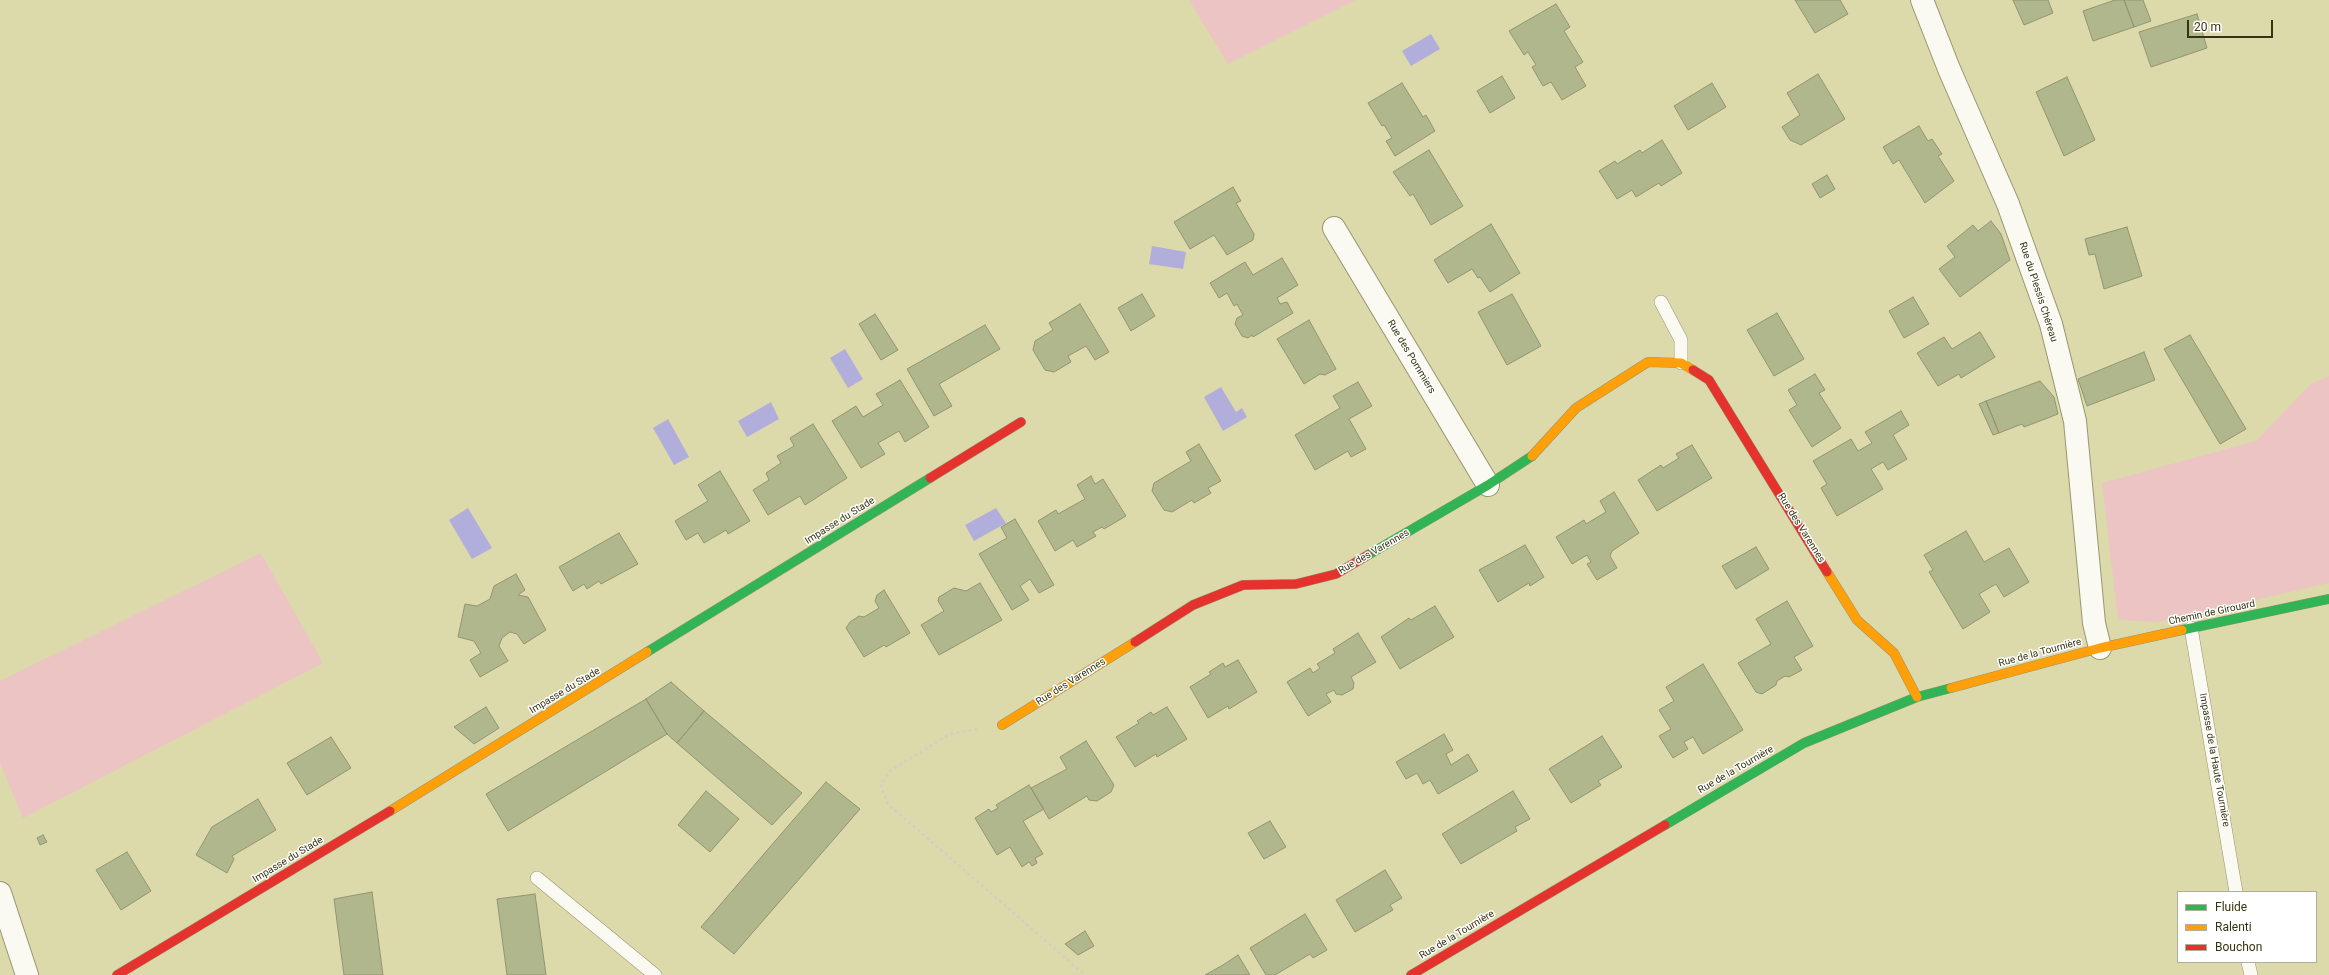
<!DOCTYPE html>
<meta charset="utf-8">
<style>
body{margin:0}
#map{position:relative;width:2329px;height:975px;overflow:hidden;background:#dcd9ab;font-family:Roboto,sans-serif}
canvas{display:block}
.legend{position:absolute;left:2177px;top:891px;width:140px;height:72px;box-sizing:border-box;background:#fff;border:1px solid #afae9f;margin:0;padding:5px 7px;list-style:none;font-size:12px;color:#363410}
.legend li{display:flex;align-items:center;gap:8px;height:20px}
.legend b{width:20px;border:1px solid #afae9f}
.scale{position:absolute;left:2187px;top:20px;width:86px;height:18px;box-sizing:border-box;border:2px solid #363410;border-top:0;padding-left:5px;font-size:12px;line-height:14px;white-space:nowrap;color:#363410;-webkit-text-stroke:3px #fff;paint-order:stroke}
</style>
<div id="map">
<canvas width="2329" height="975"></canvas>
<ul class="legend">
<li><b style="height:5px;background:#30b455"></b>Fluide</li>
<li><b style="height:5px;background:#ff9f0a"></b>Ralenti</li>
<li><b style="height:5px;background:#e5322d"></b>Bouchon</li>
</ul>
<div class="scale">20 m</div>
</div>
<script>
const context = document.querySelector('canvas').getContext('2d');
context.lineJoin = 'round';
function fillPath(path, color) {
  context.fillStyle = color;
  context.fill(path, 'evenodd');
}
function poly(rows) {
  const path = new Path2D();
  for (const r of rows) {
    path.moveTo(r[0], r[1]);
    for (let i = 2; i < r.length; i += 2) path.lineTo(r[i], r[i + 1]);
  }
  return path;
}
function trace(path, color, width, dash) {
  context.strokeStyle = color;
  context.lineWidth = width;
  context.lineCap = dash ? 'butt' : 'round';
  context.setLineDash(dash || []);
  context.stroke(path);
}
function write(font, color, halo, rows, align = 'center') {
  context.font = font + ' Roboto,sans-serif';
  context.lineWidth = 3;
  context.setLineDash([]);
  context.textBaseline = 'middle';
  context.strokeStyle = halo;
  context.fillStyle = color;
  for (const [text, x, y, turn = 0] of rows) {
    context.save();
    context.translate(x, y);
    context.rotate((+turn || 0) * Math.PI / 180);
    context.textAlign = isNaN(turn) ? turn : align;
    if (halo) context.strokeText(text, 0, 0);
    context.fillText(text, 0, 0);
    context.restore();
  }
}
const green = poly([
 [1189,0,1356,0,1228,64],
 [2329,376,2329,583,2158,622,2118,620,2102,483,2256,441,2311,384],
 [261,553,323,663,23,818,0,763,0,681]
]);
const water = poly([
 [1431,34,1440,49,1411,66,1402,51],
 [1152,246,1186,252,1183,269,1149,264],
 [845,349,863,379,848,388,830,358],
 [1221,387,1236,412,1242,408,1247,417,1223,431,1204,397],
 [771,402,779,419,747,437,738,421],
 [668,419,689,457,674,465,653,428],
 [468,508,492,548,472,559,449,520],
 [996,508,1006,523,974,541,965,525]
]);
const building = poly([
 [1795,0,1840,0,1848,14,1815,33,1795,0],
 [2013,0,2048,0,2053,13,2024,25,2013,0],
 [2115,0,2124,0,2134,27,2093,41,2083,11,2115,0],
 [2124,0,2143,0,2151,21,2134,27,2124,0],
 [1556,4,1570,27,1564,31,1583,62,1575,67,1586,86,1562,100,1551,82,1543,86,1532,67,1536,65,1528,52,1524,55,1509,31,1556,4],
 [2197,14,2207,48,2151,67,2139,32,2197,14],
 [1818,74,1845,119,1801,145,1790,140,1782,127,1800,115,1787,93,1818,74],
 [1502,76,1515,98,1490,113,1477,91,1502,76],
 [2067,77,2095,140,2064,156,2036,92,2067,77],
 [1402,83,1423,117,1426,115,1435,131,1395,156,1386,141,1392,138,1384,125,1382,126,1368,103,1402,83],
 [1712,83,1726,107,1688,130,1674,106,1712,83],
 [1919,126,1928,141,1932,139,1942,154,1938,156,1954,181,1925,203,1899,160,1893,164,1883,147,1919,126],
 [1662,140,1682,173,1661,186,1659,183,1636,197,1632,190,1617,199,1599,171,1615,161,1617,164,1640,150,1642,153,1662,140],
 [1429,150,1463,206,1431,225,1413,194,1410,196,1393,172,1429,150],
 [1827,175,1835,189,1820,198,1812,184,1827,175],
 [1233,187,1241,201,1236,203,1254,234,1253,240,1227,255,1214,235,1190,249,1174,222,1233,187],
 [1991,221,2001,234,2010,260,1960,297,1939,269,1955,257,1947,246,1973,225,1978,231,1991,221],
 [1491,224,1520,273,1490,292,1480,277,1478,278,1472,269,1448,283,1434,260,1491,224],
 [2127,227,2142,276,2104,289,2095,254,2089,255,2085,239,2127,227],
 [1282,258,1298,285,1277,298,1280,304,1287,302,1293,313,1253,337,1252,335,1248,338,1242,336,1235,324,1237,318,1243,315,1237,304,1234,306,1227,293,1219,298,1210,283,1245,262,1253,275,1282,258],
 [1142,294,1155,316,1131,331,1118,308,1142,294],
 [1512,294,1541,346,1507,365,1478,312,1512,294],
 [1913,297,1929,324,1904,338,1889,311,1913,297],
 [1080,304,1109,352,1095,360,1086,346,1068,356,1071,362,1054,372,1045,370,1033,350,1035,341,1053,330,1049,323,1080,304],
 [1777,313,1804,359,1774,376,1747,330,1777,313],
 [875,314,898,350,881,360,859,324,875,314],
 [1309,320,1336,369,1325,375,1320,374,1304,384,1277,339,1309,320],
 [985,325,1000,349,939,384,952,406,934,416,907,369,985,325],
 [1980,332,1995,357,1961,378,1959,374,1938,386,1917,353,1944,337,1952,349,1980,332],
 [2190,335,2246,429,2220,444,2164,349,2190,335],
 [2144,352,2155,380,2087,406,2078,379,2144,352],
 [1815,374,1825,390,1819,393,1841,428,1812,447,1789,410,1797,405,1788,390,1815,374],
 [900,380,929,427,905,442,899,431,878,443,885,454,861,468,832,421,856,406,863,417,883,405,876,394,900,380],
 [2040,381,2054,397,2058,414,2024,427,2022,424,1999,433,1986,401,2040,381],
 [1358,382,1372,406,1349,419,1366,449,1351,457,1348,451,1315,470,1295,435,1340,408,1333,396,1358,382],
 [1986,401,1999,433,1993,435,1979,404,1986,401],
 [1901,411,1909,425,1893,435,1907,459,1888,470,1883,462,1871,469,1883,489,1837,516,1821,488,1827,484,1813,461,1851,439,1858,451,1872,443,1865,432,1901,411],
 [813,424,847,478,805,505,800,496,768,515,753,490,769,480,766,473,781,463,777,456,794,446,790,438,813,424],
 [1199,444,1221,481,1208,488,1211,493,1194,503,1192,500,1172,512,1164,510,1152,491,1154,483,1191,461,1186,452,1199,444],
 [1692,445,1712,478,1657,511,1638,480,1661,465,1663,468,1679,458,1676,454,1692,445],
 [720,471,750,521,728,534,726,530,704,543,698,533,686,540,675,521,708,501,698,485,720,471],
 [1091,476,1095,484,1103,479,1126,516,1104,529,1102,527,1093,532,1096,536,1077,547,1073,540,1055,551,1038,521,1056,510,1058,514,1085,499,1077,485,1091,476],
 [1614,492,1639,533,1612,551,1610,556,1617,568,1597,580,1587,564,1591,562,1587,555,1572,564,1556,537,1584,520,1586,524,1606,512,1600,501,1614,492],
 [1015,519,1054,585,1039,593,1030,579,1020,586,1029,600,1012,610,979,554,1007,538,1001,527,1015,519],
 [1966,531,1984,562,2009,548,2029,582,2004,597,1996,584,1979,594,1990,612,1963,629,1929,572,1933,570,1924,555,1966,531],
 [619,533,638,564,601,584,599,581,587,589,584,584,573,591,559,567,619,533],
 [1525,545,1544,577,1530,586,1529,583,1498,602,1479,570,1525,545],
 [1756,547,1769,569,1736,589,1722,566,1756,547],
 [516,574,525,590,518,595,528,597,546,630,524,644,517,634,510,632,502,638,499,646,508,661,480,677,470,660,481,653,474,641,458,637,465,604,477,606,490,599,494,586,516,574],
 [980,583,1002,620,939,655,921,625,944,611,938,601,939,597,954,588,966,591,980,583],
 [884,590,910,633,886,647,884,645,864,657,846,628,850,622,859,616,864,617,879,608,875,601,877,595,884,590],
 [1787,601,1813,646,1794,657,1802,670,1789,677,1785,676,1777,681,1776,685,1762,694,1756,692,1738,663,1771,644,1756,619,1787,601],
 [1435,606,1454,637,1400,669,1381,637,1409,618,1411,620,1435,606],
 [1358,633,1376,662,1351,677,1354,683,1353,689,1342,695,1336,694,1334,690,1326,694,1331,702,1308,716,1287,682,1310,668,1313,673,1320,668,1317,664,1335,653,1333,649,1358,633],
 [1238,660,1257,692,1229,709,1228,706,1208,718,1190,687,1211,674,1209,672,1223,663,1225,667,1238,660],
 [1703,664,1743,730,1703,754,1693,737,1684,742,1688,749,1673,758,1659,736,1671,729,1659,710,1674,701,1666,687,1703,664],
 [671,682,704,711,677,743,667,734,646,699,671,682],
 [646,699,667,734,508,831,486,794,646,699],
 [486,707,499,728,474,744,454,727,486,707],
 [1167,707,1187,739,1157,757,1156,754,1135,767,1116,737,1139,723,1137,721,1151,712,1153,715,1167,707],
 [704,711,802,793,772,825,677,743,704,711],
 [1444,734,1453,750,1446,754,1451,765,1468,754,1478,771,1438,794,1430,780,1423,784,1417,773,1406,779,1396,762,1444,734],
 [1602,736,1622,767,1598,781,1601,785,1571,803,1549,769,1602,736],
 [331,737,351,768,307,795,287,763,331,737],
 [1086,741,1114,785,1111,792,1097,801,1089,800,1087,796,1049,819,1031,788,1067,769,1060,757,1086,741],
 [826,782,860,809,734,954,701,927,826,782],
 [1029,785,1044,809,1023,821,1043,854,1035,858,1037,863,1032,866,1029,862,1022,867,1010,847,997,855,975,818,989,809,991,812,998,808,996,805,1029,785],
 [706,791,739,819,710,852,678,825,706,791],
 [1513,791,1530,819,1515,827,1517,831,1461,864,1442,834,1513,791],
 [258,799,276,830,232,856,234,859,227,873,196,855,212,827,258,799],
 [1270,821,1286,847,1264,859,1248,833,1270,821],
 [43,835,47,842,40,845,37,838,43,835],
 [127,852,151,891,121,910,96,870,127,852],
 [1385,870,1402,898,1390,905,1393,910,1355,932,1336,900,1385,870],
 [372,892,383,975,344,975,334,899,372,892],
 [535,894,546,975,507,975,497,899,535,894],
 [1305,914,1327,950,1313,958,1310,954,1275,975,1266,975,1250,948,1305,914],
 [1085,931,1094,946,1078,955,1065,944,1085,931],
 [1238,955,1250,975,1205,975,1223,965,1238,955]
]);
const path = poly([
 [977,729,950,734,890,771,881,785,888,804,1085,975]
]);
const lane = poly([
 [1661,302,1681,340,1681,363],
 [2191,628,2236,892],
 [537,878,655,975],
 [2248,962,2251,975]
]);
const street = poly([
 [1922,0,1949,69,2008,204,2051,324,2075,421,2094,623,2100,648],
 [1334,228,1488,485],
 [0,893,27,975]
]);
const fast = poly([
 [1368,555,1488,485,1532,456],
 [2182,630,2329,599],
 [647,652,930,478],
 [1665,825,1804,743,1917,697,1951,688]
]);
const slow = poly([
 [1532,456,1576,408,1648,362,1681,363,1693,370],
 [1827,572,1857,620,1894,653,1917,697],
 [1951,688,2100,648,2182,630],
 [1002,725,1135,642],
 [390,811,647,652]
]);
const jam = poly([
 [1693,370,1709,380,1827,572],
 [930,478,1021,422],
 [1135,642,1193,605,1243,585,1296,584,1336,574,1368,555],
 [117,975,390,811],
 [1411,975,1665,825]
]);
const streetNames = [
 ["Rue du Plessis Chéreau",2038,292,72],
 ["Rue des Pommiers",1411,357,59],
 ["Impasse du Stade",840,521,-32],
 ["Rue des Varennes",1801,528,58],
 ["Rue des Varennes",1374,552,-30],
 ["Chemin de Girouard",2212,613,-12],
 ["Rue de la Tournière",2040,653,-15],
 ["Rue des Varennes",1071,682,-32],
 ["Impasse du Stade",565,691,-31],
 ["Impasse de la Haute Tournière",2214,760,80],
 ["Rue de la Tournière",1736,770,-30],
 ["Impasse du Stade",288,860,-31],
 ["Rue de la Tournière",1457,935,-31]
];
fillPath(green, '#ecc4c4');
fillPath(water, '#b2aedb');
fillPath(building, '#b1b78c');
trace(building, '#929572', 1);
trace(lane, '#989670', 14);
trace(street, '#989670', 24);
trace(fast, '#989670', 10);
trace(slow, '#989670', 10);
trace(jam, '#989670', 10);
trace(path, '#d1d0c2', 2.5, [3, 3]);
trace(lane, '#faf9f2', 13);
trace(street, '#faf9f2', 22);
trace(fast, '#30b455', 9);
trace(slow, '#ff9f0a', 9);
trace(jam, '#e5322d', 9);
write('10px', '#363410', '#fff', streetNames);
</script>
